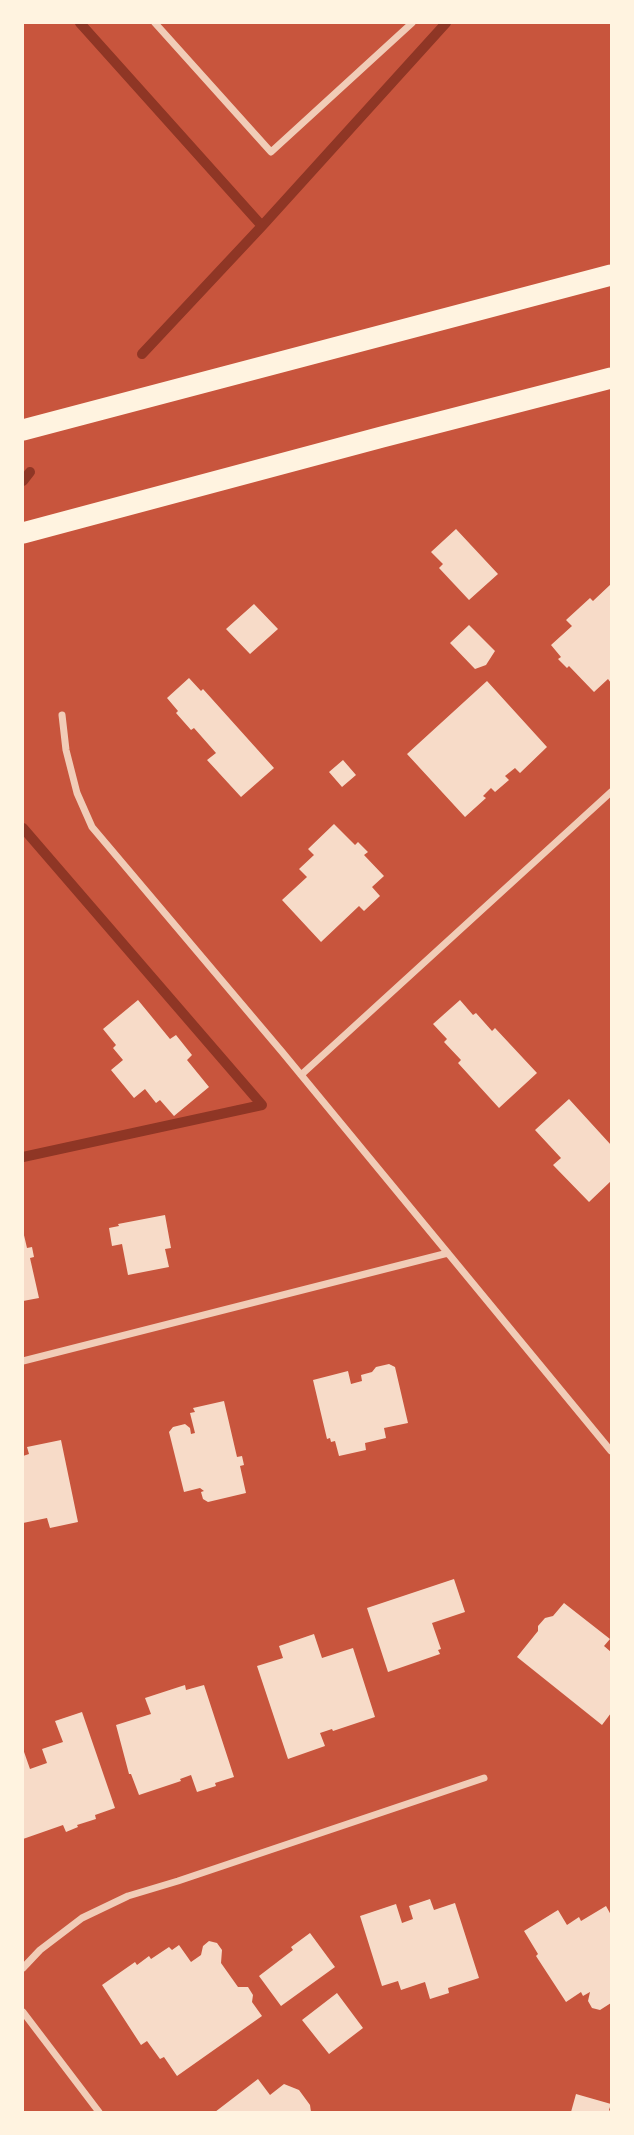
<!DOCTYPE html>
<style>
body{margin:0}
#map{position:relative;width:634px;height:2135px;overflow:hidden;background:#c8553d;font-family:Figtree,sans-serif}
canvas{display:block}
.frame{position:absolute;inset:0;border:24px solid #fff3e0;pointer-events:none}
</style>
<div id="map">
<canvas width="634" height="2135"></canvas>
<div class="frame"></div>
</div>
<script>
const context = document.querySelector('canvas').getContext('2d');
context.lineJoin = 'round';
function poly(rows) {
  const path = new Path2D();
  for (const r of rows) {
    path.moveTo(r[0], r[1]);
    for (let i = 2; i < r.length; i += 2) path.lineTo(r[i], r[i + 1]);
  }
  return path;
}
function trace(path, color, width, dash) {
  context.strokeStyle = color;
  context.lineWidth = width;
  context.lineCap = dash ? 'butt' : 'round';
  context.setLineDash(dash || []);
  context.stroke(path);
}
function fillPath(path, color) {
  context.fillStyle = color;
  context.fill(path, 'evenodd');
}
const stream = poly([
 [80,23,262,226],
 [142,354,262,226,446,23],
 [23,481,30,472],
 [23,828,262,1105,23,1157]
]);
const building = poly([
 [456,529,498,574,469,600,439,568,443,564,431,552],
 [611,584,611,683,608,679,594,692,569,666,567,668,558,659,561,657,551,645,572,626,566,620,590,598,593,601],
 [254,604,278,629,250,654,226,629],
 [469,625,495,651,486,665,475,669,450,643],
 [189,678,201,691,203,689,274,768,241,797,207,760,216,753,194,728,191,730,176,713,178,711,167,698],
 [487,681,547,747,520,773,515,768,505,776,509,780,495,792,491,788,483,796,486,798,465,817,407,754],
 [343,760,356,775,342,787,329,772],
 [334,824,355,845,358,842,368,852,364,855,384,876,372,887,380,896,364,911,359,906,321,942,282,900,307,877,299,869,314,855,308,849],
 [138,1000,170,1039,176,1035,192,1055,187,1060,209,1087,174,1116,160,1100,156,1103,145,1089,134,1098,111,1070,123,1060,113,1048,116,1045,103,1029],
 [460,1000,473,1015,476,1013,492,1031,495,1028,537,1073,499,1108,458,1063,461,1060,444,1042,447,1039,433,1024],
 [569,1099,611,1145,611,1181,589,1202,553,1165,561,1158,535,1130],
 [165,1215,171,1248,165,1249,169,1267,128,1275,122,1244,112,1246,109,1228,119,1226,118,1224],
 [23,1231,27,1248,32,1247,34,1257,30,1258,39,1298,23,1301],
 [389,1364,395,1367,408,1423,384,1428,386,1438,365,1443,366,1450,339,1456,335,1441,331,1442,330,1438,327,1439,313,1380,348,1371,351,1384,362,1381,361,1375,372,1372,376,1367],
 [224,1401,237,1457,242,1456,244,1465,240,1466,246,1493,208,1502,203,1499,201,1492,204,1491,200,1488,184,1492,169,1432,173,1427,185,1424,190,1428,191,1434,195,1433,190,1413,195,1412,193,1408],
 [61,1440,78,1522,50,1528,47,1518,23,1523,23,1456,29,1454,27,1447],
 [454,1579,465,1612,432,1623,441,1649,438,1650,440,1654,388,1672,367,1608],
 [564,1603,610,1639,604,1646,611,1652,611,1713,602,1725,517,1657,538,1631,538,1626,545,1618,553,1616],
 [314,1634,322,1658,353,1648,375,1717,333,1731,332,1729,320,1733,325,1746,288,1759,257,1666,283,1658,279,1646],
 [185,1685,186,1690,204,1685,234,1777,215,1783,216,1786,197,1792,191,1775,180,1779,181,1781,139,1795,131,1774,129,1774,116,1725,151,1714,145,1698],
 [82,1712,115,1808,95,1815,96,1819,77,1825,78,1827,66,1832,63,1825,23,1839,23,1749,30,1769,47,1763,42,1749,63,1742,55,1721],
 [430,1899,434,1910,455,1903,479,1978,448,1988,449,1993,430,1999,425,1982,401,1990,398,1981,382,1986,360,1916,396,1904,402,1923,413,1919,409,1906],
 [606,1906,611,1915,611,2003,600,2010,592,2008,588,2001,590,1992,583,1996,581,1992,566,2002,536,1956,538,1954,524,1931,558,1910,567,1925,579,1917,581,1921],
 [310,1933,335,1967,281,2006,259,1976,293,1950,291,1947],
 [209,1941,217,1943,222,1950,221,1963,238,1987,248,1987,253,1995,252,2002,262,2016,177,2076,164,2057,160,2059,147,2041,141,2045,102,1985,135,1962,137,1965,149,1956,151,1959,169,1947,172,1950,179,1945,191,1962,201,1955,203,1946],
 [337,1993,363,2028,329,2054,302,2020],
 [258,2079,270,2095,284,2084,299,2090,310,2105,311,2112,215,2112],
 [576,2094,611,2104,609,2110,611,2112,571,2112]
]);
const minor = poly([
 [155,23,271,152,412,23],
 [62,715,66,750,77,793,92,827,283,1053,611,1451],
 [301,1075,611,792],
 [23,1361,448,1253],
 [23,1968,40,1950,82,1918,128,1896,178,1881,484,1778],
 [23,2012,99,2112]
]);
const motorway = poly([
 [23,430,611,275],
 [23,533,382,437,611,378]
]);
trace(stream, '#8f3625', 10);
fillPath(building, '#f7dbc8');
trace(minor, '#f1ccb7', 7);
trace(motorway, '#fff3e0', 21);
</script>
